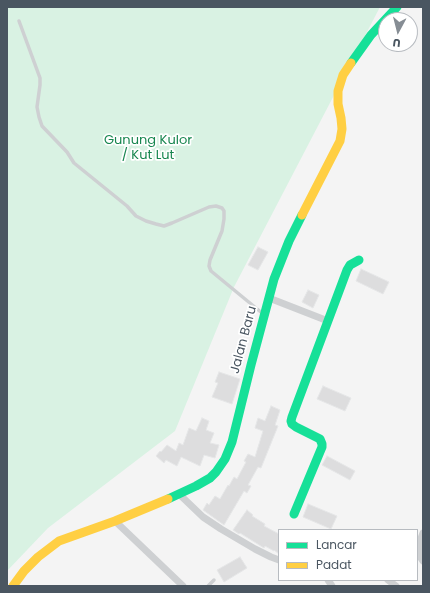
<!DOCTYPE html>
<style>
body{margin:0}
#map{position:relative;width:430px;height:593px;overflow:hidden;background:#f4f4f4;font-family:Poppins,sans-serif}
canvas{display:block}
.frame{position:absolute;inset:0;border:8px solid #4a5661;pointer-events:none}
.legend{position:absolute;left:278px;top:529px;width:140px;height:52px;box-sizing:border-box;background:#fff;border:1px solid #b7bbc0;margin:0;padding:5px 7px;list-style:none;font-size:12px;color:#4a5661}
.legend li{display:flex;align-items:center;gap:8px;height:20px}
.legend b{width:20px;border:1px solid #b7bbc0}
.north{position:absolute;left:378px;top:12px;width:40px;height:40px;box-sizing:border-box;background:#fff;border:1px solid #b7bbc0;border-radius:50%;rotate:187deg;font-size:11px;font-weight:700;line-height:16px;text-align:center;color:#4a5661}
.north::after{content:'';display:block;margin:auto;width:14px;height:18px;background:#868d94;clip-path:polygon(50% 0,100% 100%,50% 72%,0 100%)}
</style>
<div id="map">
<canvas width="430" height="593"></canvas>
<div class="frame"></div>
<ul class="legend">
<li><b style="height:5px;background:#16e098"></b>Lancar</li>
<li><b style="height:5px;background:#ffcf43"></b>Padat</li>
</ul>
<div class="north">U</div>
</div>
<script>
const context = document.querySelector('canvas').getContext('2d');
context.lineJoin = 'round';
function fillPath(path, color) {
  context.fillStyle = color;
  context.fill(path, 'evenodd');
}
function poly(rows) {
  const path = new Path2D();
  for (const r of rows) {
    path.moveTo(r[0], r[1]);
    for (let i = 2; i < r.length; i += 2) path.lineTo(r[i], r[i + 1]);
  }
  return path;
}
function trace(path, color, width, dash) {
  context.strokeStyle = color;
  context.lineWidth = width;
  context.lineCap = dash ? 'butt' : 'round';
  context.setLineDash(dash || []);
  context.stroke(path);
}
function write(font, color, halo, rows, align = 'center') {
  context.font = font + ' Poppins,sans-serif';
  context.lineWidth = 3.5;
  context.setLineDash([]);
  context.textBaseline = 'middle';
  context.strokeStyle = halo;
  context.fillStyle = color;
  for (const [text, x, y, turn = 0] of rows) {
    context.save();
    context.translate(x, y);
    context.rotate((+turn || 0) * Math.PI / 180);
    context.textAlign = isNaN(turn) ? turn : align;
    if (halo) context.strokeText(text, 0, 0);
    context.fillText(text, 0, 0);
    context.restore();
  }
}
const green = poly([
 [7,7,380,7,234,287,175,431,48,528,7,571]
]);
const building = poly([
 [258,247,268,252,258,270,248,265,258,247],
 [361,269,389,282,383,294,356,281,361,269],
 [308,290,319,295,313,308,302,302,308,290],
 [219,372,240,379,232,404,212,397,218,383,215,382,219,372],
 [323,386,351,398,345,411,317,399,323,386],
 [271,406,280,410,275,425,278,426,261,468,258,467,248,485,251,486,247,493,244,491,224,525,203,510,207,503,209,505,215,496,220,499,228,485,229,486,234,477,237,479,246,462,244,461,248,454,255,457,263,431,255,428,258,418,265,421,271,406],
 [202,418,209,421,206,430,214,433,210,443,219,445,215,458,204,455,200,466,181,457,177,466,166,460,164,463,156,456,160,451,161,452,167,445,176,451,179,443,183,445,189,428,196,431,202,418],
 [327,456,355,471,350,480,322,465,327,456],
 [308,504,337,516,331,529,303,517,308,504],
 [247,510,253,515,252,516,265,524,264,526,279,534,279,554,274,550,274,551,265,546,264,548,240,533,239,534,233,530,247,510],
 [240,557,247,568,224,582,217,570,240,557]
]);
const lane = poly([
 [19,21,40,78,40,85,37,107,39,117,42,126,67,152,74,163,127,206,136,216,146,221,156,224,164,226,172,223,209,207,216,206,222,208,224,211,224,219,222,231,210,260,209,266,211,271,262,313],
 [208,586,214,580]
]);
const street = poly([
 [269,298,328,321],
 [179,494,203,517,221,529,255,549,271,557,279,560],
 [115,521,183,586],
 [423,533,419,544,420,553,421,558,423,561],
 [328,580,332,586],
 [388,580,396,586]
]);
const fast = poly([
 [351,63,371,35,397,7],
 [168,499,196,486,210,478,216,472,225,459,232,442,251,365,274,279,289,241,302,215],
 [294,514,322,447,322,444,320,439,296,427,292,424,291,421,292,417,347,270,350,265,359,260]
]);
const slow = poly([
 [302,215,340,141,342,129,341,118,338,104,338,91,343,75,351,63],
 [13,586,24,571,38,557,59,541,115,521,168,499]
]);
const parkNames = [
 ["Gunung Kulor",148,141],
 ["/ Kut Lut",148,156]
];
const streetNames = [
 ["Jalan Baru",244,340,-75]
];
fillPath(green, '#d9f2e3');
fillPath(building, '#ddddde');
trace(building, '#e5e6e7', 1);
trace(lane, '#ced0d2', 3.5);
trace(street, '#ced0d2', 7);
trace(fast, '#16e098', 9);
trace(slow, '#ffcf43', 9);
write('13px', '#17864f', '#fff', parkNames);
write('13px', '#4a5661', '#fff', streetNames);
</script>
